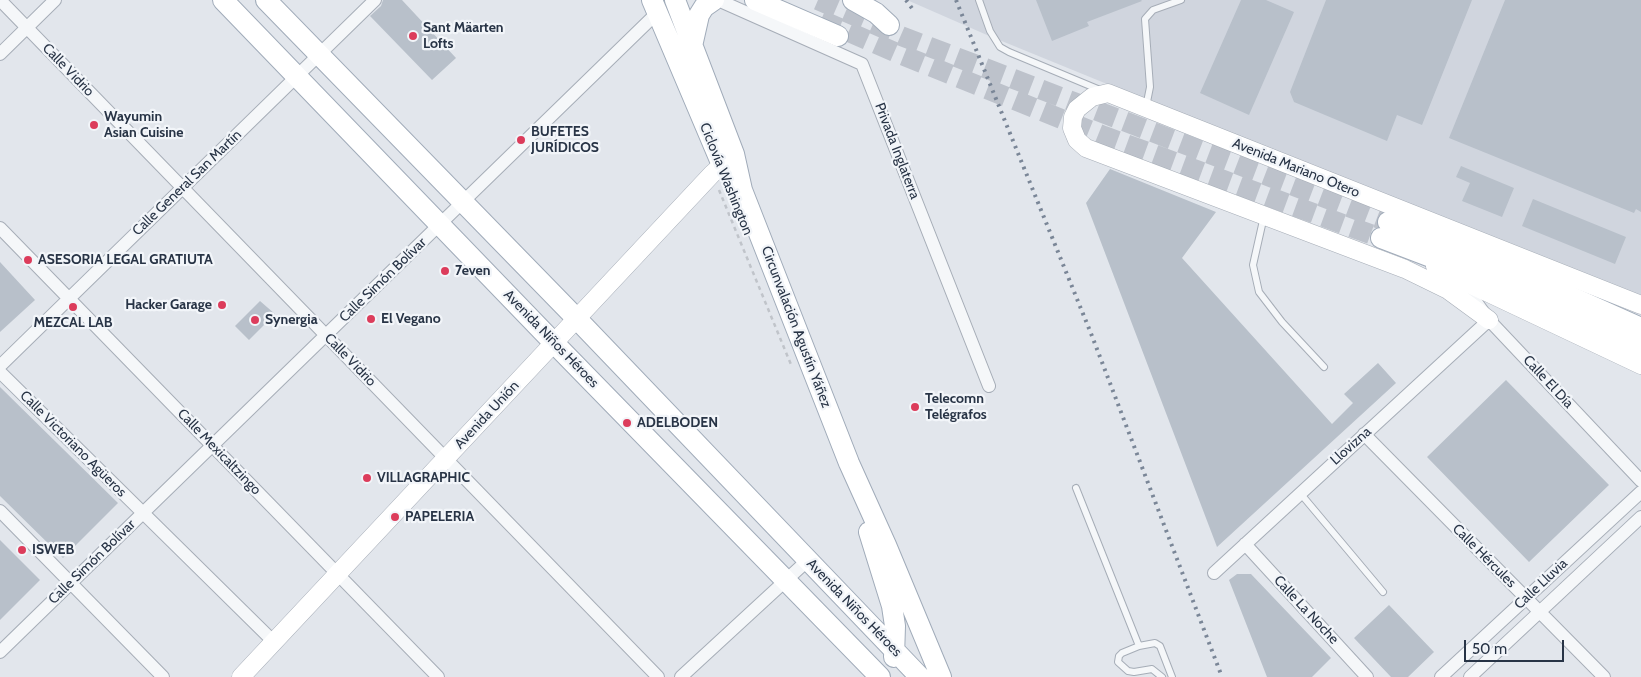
<!DOCTYPE html>
<meta charset="utf-8">
<style>
body{margin:0}
#map{position:relative;width:1641px;height:677px;overflow:hidden;background:#e2e6ec;font-family:Cabin,sans-serif}
canvas{display:block}
.scale{position:absolute;left:1464px;top:640px;width:100px;height:22px;box-sizing:border-box;border:2px solid #283446;border-top:0;padding-left:6px;font-size:15px;line-height:18px;white-space:nowrap;color:#283446;-webkit-text-stroke:4px #f2f5f9;paint-order:stroke}
</style>
<div id="map">
<canvas width="1641" height="677"></canvas>
<div class="scale">50 m</div>
</div>
<script>
const context = document.querySelector('canvas').getContext('2d');
context.lineJoin = 'round';
function fillPath(path, color) {
  context.fillStyle = color;
  context.fill(path, 'evenodd');
}
function poly(rows) {
  const path = new Path2D();
  for (const r of rows) {
    path.moveTo(r[0], r[1]);
    for (let i = 2; i < r.length; i += 2) path.lineTo(r[i], r[i + 1]);
  }
  return path;
}
function trace(path, color, width, dash) {
  context.strokeStyle = color;
  context.lineWidth = width;
  context.lineCap = dash ? 'butt' : 'round';
  context.setLineDash(dash || []);
  context.stroke(path);
}
function write(font, color, halo, rows, align = 'center') {
  context.font = font + ' Cabin,sans-serif';
  context.lineWidth = 4.5;
  context.setLineDash([]);
  context.textBaseline = 'middle';
  context.strokeStyle = halo;
  context.fillStyle = color;
  for (const [text, x, y, turn = 0] of rows) {
    context.save();
    context.translate(x, y);
    context.rotate((+turn || 0) * Math.PI / 180);
    context.textAlign = isNaN(turn) ? turn : align;
    if (halo) context.strokeText(text, 0, 0);
    context.fillText(text, 0, 0);
    context.restore();
  }
}
const built = poly([
 [907,0,1641,0,1641,302,987,35]
]);
const building = poly([
 [402,0,456,58,432,80,370,16,381,6,383,0],
 [1036,0,1141,0,1142,1,1087,22,1089,26,1052,41],
 [1241,0,1266,0,1294,12,1249,115,1200,93],
 [1326,0,1472,0,1422,125,1397,115,1387,141,1294,102,1290,92],
 [1505,0,1641,0,1641,212,1636,209,1634,213,1449,138],
 [1461,166,1514,188,1502,217,1462,201,1470,183,1456,177],
 [1110,169,1216,212,1182,258,1332,424,1353,403,1344,394,1378,363,1396,383,1217,547,1086,203],
 [1533,199,1626,237,1615,264,1522,226],
 [0,262,35,300,0,332],
 [260,301,275,314,249,340,235,326],
 [1506,380,1609,485,1529,562,1427,457],
 [0,387,118,503,63,558,0,496],
 [0,540,40,580,0,620],
 [1237,574,1251,574,1331,658,1312,677,1267,677,1229,580],
 [1389,605,1434,652,1408,677,1391,677,1354,638]
]);
const primaryTunnel = poly([
 [818,0,901,36,1388,222],
 [821,20,897,53,1104,136,1381,238]
]);
const path = poly([
 [719,190,792,367]
]);
const service = poly([
 [979,0,990,31,1000,47,1009,52,1100,90],
 [1146,107,1150,87,1145,19,1153,10,1181,0],
 [1264,216,1253,265,1259,292,1282,322,1324,367],
 [1076,488,1139,646,1155,643,1160,646,1172,677],
 [1300,493,1383,592],
 [1139,646,1122,653,1119,656,1118,662,1128,671,1134,672,1152,669,1162,677]
]);
const minor = poly([
 [0,0,658,677],
 [718,0,862,64,989,386],
 [0,54,55,0],
 [0,228,438,677],
 [1461,281,1489,320,1641,481],
 [0,366,375,0],
 [0,372,274,642],
 [1364,434,1604,677],
 [0,511,163,677],
 [1245,544,1367,677],
 [1214,573,1489,320],
 [0,652,657,13],
 [681,677,808,560],
 [1441,677,1641,492],
 [1470,677,1641,517]
]);
const secondary = poly([
 [1435,266,1459,279,1641,365],
 [1489,320,1448,290,1405,269,1086,148,1077,140,1072,128,1073,117,1077,109,1092,97,1108,93,1641,305],
 [241,677,712,174,732,156]
]);
const primary = poly([
 [223,0,554,343,880,677],
 [266,0,577,319,920,677],
 [652,0,722,165,739,187],
 [675,0,734,154,742,190,849,463,886,545,941,677],
 [755,0,838,36],
 [853,0,876,13,889,25],
 [692,46,699,15,704,7,714,0],
 [1388,222,1572,297,1641,328],
 [1381,238,1470,272,1641,347],
 [869,532,892,606,895,626,894,657]
]);
const rail = poly([
 [906,0,914,11],
 [956,0,1092,336,1222,677]
]);
const markers = [
 [413,36,5,"#dc3c5b"],
 [94,125,5,"#dc3c5b"],
 [521,140,5,"#dc3c5b"],
 [28,260,5,"#dc3c5b"],
 [445,271,5,"#dc3c5b"],
 [222,305,5,"#dc3c5b"],
 [73,307,5,"#dc3c5b"],
 [371,319,5,"#dc3c5b"],
 [255,320,5,"#dc3c5b"],
 [915,407,5,"#dc3c5b"],
 [627,423,5,"#dc3c5b"],
 [367,478,5,"#dc3c5b"],
 [395,517,5,"#dc3c5b"],
 [22,550,5,"#dc3c5b"]
];
const poiNames = [
 ["Sant Mäarten",423,28],
 ["Lofts",423,44],
 ["Wayumin",104,117],
 ["Asian Cuisine",104,133],
 ["BUFETES",531,132],
 ["JURÍDICOS",531,148],
 ["ASESORIA LEGAL GRATIUTA",38,260],
 ["7even",455,271],
 ["Hacker Garage",212,305,"right"],
 ["El Vegano",381,319],
 ["Synergia",265,320],
 ["MEZCAL LAB",73,323,"center"],
 ["Telecomn",925,399],
 ["Telégrafos",925,415],
 ["ADELBODEN",637,423],
 ["VILLAGRAPHIC",377,478],
 ["PAPELERIA",405,517],
 ["ISWEB",32,550]
];
const streetNames = [
 ["Calle Vidrio",68,70,46],
 ["Privada Inglaterra",897,151,69],
 ["Avenida Mariano Otero",1296,168,22],
 ["Ciclovía Washington",726,179,68],
 ["Calle General San Martín",187,183,-44],
 ["Calle Simón Bolívar",383,280,-44],
 ["Circunvalación Agustín Yáñez",796,327,69],
 ["Avenida Niños Héroes",551,339,46],
 ["Calle Vidrio",350,360,46],
 ["Calle El Día",1548,382,47],
 ["Avenida Unión",487,415,-47],
 ["Calle Victoriano Agüeros",73,444,45],
 ["Llovizna",1351,446,-42],
 ["Calle Mexicaltzingo",219,452,46],
 ["Calle Hércules",1484,556,45],
 ["Calle Simón Bolívar",92,562,-44],
 ["Calle Lluvia",1541,584,-43],
 ["Avenida Niños Héroes",854,608,46],
 ["Calle La Noche",1306,610,47]
];
fillPath(built, '#d0d5de');
fillPath(building, '#b8c0ca');
trace(primaryTunnel, '#bdc2cb', 20, [20, 10]);
trace(service, '#a6adb7', 8);
trace(minor, '#a6adb7', 14);
trace(secondary, '#a6adb7', 19);
trace(primary, '#a0abb9', 22);
trace(path, '#c0c4ca', 2.5, [4, 4]);
trace(service, '#f5f7f9', 6);
trace(minor, '#f5f7f9', 12);
trace(secondary, '#fff', 18);
trace(primary, '#fff', 20);
trace(rail, '#7a8697', 4, [2.5, 5]);
for (const [x, y, r, color] of markers) {
  const dot = new Path2D();
  dot.arc(x, y, r, 0, 2 * Math.PI);
  context.fillStyle = color;
  context.fill(dot);
  trace(dot, '#f2f5f9', 2);
}
write('bold 14px', '#283446', '#f2f5f9', poiNames, 'left');
write('14px', '#283446', '#f2f5f9', streetNames);
</script>
